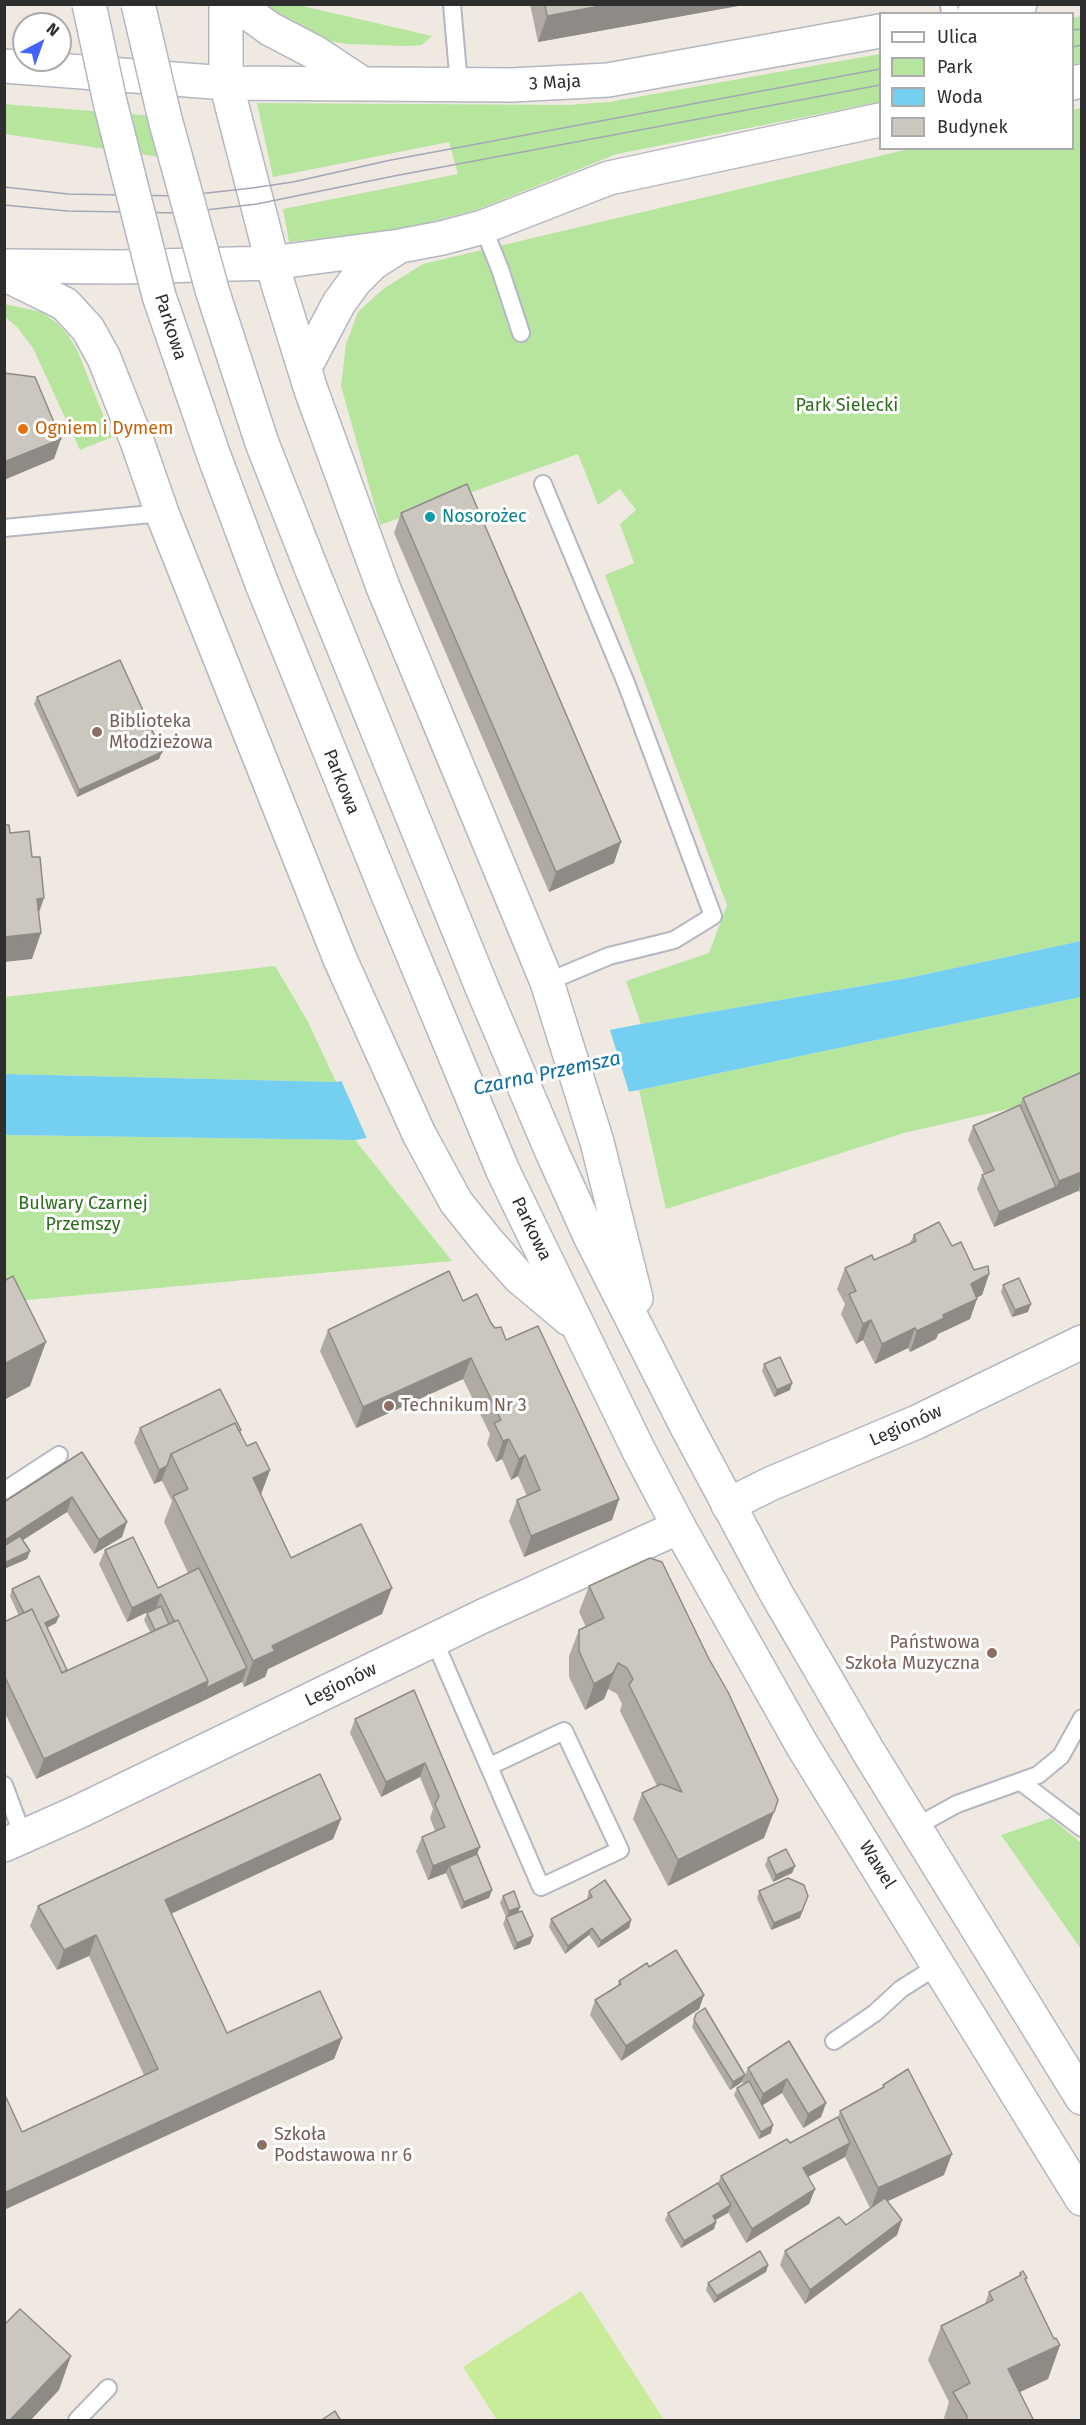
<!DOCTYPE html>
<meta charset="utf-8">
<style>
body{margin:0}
#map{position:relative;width:1086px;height:2425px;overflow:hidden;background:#efe9e1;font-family:"Fira Sans",sans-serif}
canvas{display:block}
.frame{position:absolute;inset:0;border:6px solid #2e2e2e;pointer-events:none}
.legend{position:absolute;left:879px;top:12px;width:195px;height:138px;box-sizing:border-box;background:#fff;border:2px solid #ababab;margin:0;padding:8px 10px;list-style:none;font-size:18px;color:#2e2e2e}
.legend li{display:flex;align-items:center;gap:12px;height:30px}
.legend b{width:30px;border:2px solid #ababab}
.north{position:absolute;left:12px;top:12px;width:60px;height:60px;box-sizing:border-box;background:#fff;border:2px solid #ababab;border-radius:50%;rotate:41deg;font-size:16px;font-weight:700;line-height:24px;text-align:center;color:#2e2e2e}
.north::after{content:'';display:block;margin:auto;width:21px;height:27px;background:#4264fb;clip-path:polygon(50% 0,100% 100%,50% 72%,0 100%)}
</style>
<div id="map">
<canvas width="1086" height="2425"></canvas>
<div class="frame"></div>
<ul class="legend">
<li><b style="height:8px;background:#fff"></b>Ulica</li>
<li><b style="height:16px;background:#b6e59e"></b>Park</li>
<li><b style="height:16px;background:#75cff0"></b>Woda</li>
<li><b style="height:16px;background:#cbc7bf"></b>Budynek</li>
</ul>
<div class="north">N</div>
</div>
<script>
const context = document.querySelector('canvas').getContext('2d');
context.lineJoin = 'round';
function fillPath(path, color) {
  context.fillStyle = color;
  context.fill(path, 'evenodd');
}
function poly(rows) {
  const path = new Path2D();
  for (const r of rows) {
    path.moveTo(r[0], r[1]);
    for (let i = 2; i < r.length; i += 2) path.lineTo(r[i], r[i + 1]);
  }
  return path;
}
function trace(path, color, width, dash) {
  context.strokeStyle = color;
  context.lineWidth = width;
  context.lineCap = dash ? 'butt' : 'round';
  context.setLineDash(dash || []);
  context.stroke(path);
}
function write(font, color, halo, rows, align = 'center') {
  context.font = font + ' "Fira Sans",sans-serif';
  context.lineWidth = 6;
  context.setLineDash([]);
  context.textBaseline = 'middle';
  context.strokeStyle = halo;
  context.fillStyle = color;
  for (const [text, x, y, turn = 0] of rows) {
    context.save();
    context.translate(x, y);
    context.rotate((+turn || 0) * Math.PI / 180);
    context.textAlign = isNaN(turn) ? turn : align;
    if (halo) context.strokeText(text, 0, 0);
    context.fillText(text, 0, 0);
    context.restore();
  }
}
const green = poly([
 [261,5,298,5,432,36,422,45,406,46,347,44,317,39],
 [1081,16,1081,62,1073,64,1073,18],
 [880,54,880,102,617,154,476,210,408,228,289,242,283,209,458,174,449,142,273,177,257,103,568,105,609,102],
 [4,104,154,116,166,158,5,134],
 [1081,108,1081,941,908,978,641,1024,626,981,709,953,727,905,605,575,634,563,620,524,636,510,620,489,598,505,578,454,380,525,341,386,346,344,358,312,383,289,423,264,909,149,1072,148,1073,110],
 [4,304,41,312,56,322,68,335,77,350,112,437,80,450,33,348,17,327,5,317],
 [275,966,307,1020,336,1082,5,1074,5,997],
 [1081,997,1081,1092,904,1133,666,1209,639,1090],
 [4,1135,355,1140,452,1261,16,1301,5,1305],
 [1051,1818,1081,1843,1081,1949,1001,1835]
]);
const pitch = poly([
 [581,2291,664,2420,497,2420,463,2367]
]);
const water = poly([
 [1081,941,1081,997,639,1090,355,1140,5,1135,5,1074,336,1082,641,1024,908,978]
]);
const pier = poly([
 [609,1027,630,1095,368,1141,340,1078]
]);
const lane = poly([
 [452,4,459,85],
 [949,4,950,14],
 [483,227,500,269,521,333],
 [543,484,626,683,713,916,674,940,609,956,547,982],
 [4,528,162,513],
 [4,1491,59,1455],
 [434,1640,541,1887,620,1850,564,1731,490,1766],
 [1021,1782,1082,1828],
 [4,1785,23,1836],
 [915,1827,957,1804,1038,1775,1061,1756,1082,1718],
 [834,2041,875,2013,901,1989,939,1965],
 [77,2420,108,2388]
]);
const street = poly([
 [728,1505,770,1484,917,1422,1082,1342],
 [4,1845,78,1812,483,1616,679,1527]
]);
const secondary = poly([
 [226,4,226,83,278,284,311,390,383,587,547,982,597,1142,636,1298],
 [236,4,270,29,316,53,360,82],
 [974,14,1020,4],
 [4,66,226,83,512,85,608,80,880,31],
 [1072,83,1082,81],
 [4,266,121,267,271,263,400,246,442,238,483,227,609,178,880,120],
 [4,274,65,304,88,329,104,358,138,444,162,513,340,959,419,1134,456,1202,488,1242,519,1277,569,1319],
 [305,367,339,303,355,281,373,263,398,247],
 [310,565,483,990,552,1152,590,1236,686,1425,776,1593,868,1751,1082,2098],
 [262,584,388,895,503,1171,638,1449,679,1527,802,1745,1082,2199]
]);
const tram = poly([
 [1072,30,1082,29],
 [1072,47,1082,45],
 [4,187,68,194,180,196,252,188,293,182,391,160,880,69],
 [4,205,67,211,180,213,257,204,394,176,880,85]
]);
const secondaryBridge = poly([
 [89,4,110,102,159,296,214,456,262,584],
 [138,4,165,119,213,293,262,443,310,565]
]);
const wall = poly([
 [530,4,749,4,538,42],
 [401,513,614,863,549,892,394,533],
 [37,697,162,752,159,759,77,797,34,704],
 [1082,1072,1082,1193,1078,1191,994,1227,977,1189,982,1175,984,1174,968,1140,973,1126,1020,1105,1023,1098],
 [914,1235,952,1246,974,1270,989,1274,982,1295,977,1297,970,1319,938,1334,936,1339,910,1352,908,1348,875,1364,863,1340,856,1344,841,1314,845,1304,837,1289,845,1268,874,1260,910,1243],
 [1003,1285,1028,1312,1012,1317,1001,1292],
 [463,1301,491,1323,506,1340,619,1499,612,1520,524,1557,509,1521,517,1500,527,1496,518,1476,511,1480,502,1459,496,1462,487,1444,490,1434,463,1379,356,1428,320,1351,328,1330],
 [764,1364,792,1383,790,1390,774,1397,762,1371],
 [140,1428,241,1430,240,1432,247,1446,270,1470,261,1495,291,1558,382,1614,268,1669,265,1677,244,1687,242,1682,36,1779,4,1711,4,1622,19,1616,10,1596,12,1589,59,1616,56,1623,47,1628,67,1670,150,1632,144,1620,147,1613,156,1608,127,1622,99,1564,105,1550,158,1588,188,1573,164,1522,172,1501,162,1481,154,1484,134,1442],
 [82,1452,122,1537,94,1554,67,1512,23,1540,30,1551,27,1559,4,1569,4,1502],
 [589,1586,764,1838,668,1886,633,1819,642,1793,657,1786,620,1711,622,1704,617,1694,608,1689,604,1699,585,1710,569,1677,569,1656,579,1630,586,1627,579,1612],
 [414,1690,492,1890,489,1898,461,1909,446,1873,428,1880,416,1851,422,1837,435,1831,430,1818,433,1809,420,1777,381,1797,350,1733,355,1719],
 [341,1819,333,1839,171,1914,227,2033,342,2038,334,2059,22,2132,144,2075,89,1956,57,1970,30,1926,38,1906],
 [768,1858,795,1866,792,1873,773,1882,765,1865],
 [589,1891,631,1920,629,1928,598,1948,589,1935,565,1954,549,1927,551,1919,588,1900,587,1898],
 [759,1891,800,1918,771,1930,757,1898],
 [503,1896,518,1912,533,1936,530,1944,514,1950,503,1924,506,1917,500,1903],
 [649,1967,704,1995,699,2009,621,2061,590,2015,595,2000,617,1987,619,1981],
 [696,2014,742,2082,730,2090,692,2027],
 [789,2041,826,2103,821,2117,803,2128,782,2093,762,2105,771,2133,759,2139,734,2095,737,2088,744,2084,742,2082,748,2068],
 [883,2085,944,2175,887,2201,902,2220,897,2235,805,2304,780,2265,785,2251,846,2225,870,2208,845,2157,808,2177,815,2189,809,2204,746,2243,728,2212,715,2220,716,2222,714,2229,681,2248,665,2220,668,2213,718,2183,721,2176,790,2143,838,2117,840,2111,882,2088],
 [768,2265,766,2272,714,2303,706,2290,708,2283],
 [1020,2273,1026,2281,1054,2339,1060,2345,1048,2379,1020,2392,1034,2421,943,2421,949,2402,928,2360,941,2326,985,2304,989,2292,1018,2277]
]);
const shadedWall = poly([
 [611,4,749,4,538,42,547,16],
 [61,439,54,459,4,480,4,462],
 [162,752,159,759,77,797,79,790],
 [621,842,614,863,549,892,556,872],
 [44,898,35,924,37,899],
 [41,933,32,959,4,962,4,937],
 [1082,1172,1082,1180,1078,1191,994,1227,999,1212,1056,1187,1059,1181],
 [989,1274,982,1295,963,1305,971,1284],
 [977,1299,970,1319,938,1334,936,1339,910,1352,917,1331,943,1315],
 [1031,1304,1028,1312,1012,1317,1015,1310],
 [871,1320,863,1340,856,1344,863,1324],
 [915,1328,908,1348,875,1364,882,1344],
 [46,1342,30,1386,4,1400,4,1364],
 [471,1358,463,1379,356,1428,363,1407],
 [792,1383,790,1390,774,1397,777,1390],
 [509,1439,502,1459,496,1462,503,1441],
 [525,1455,518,1476,511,1480,519,1459],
 [167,1466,162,1480,154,1484,159,1470],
 [270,1470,260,1496,253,1478],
 [72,1497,67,1512,4,1552,4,1541],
 [619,1499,612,1520,524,1557,531,1536],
 [127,1522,122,1537,94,1554,99,1540],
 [30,1551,27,1559,4,1569,4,1563],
 [392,1588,382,1614,268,1669,265,1677,244,1687,253,1661,272,1646],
 [161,1594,156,1608,127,1622,132,1608],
 [59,1616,56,1623,42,1630,45,1623],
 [618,1663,608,1689,604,1699,585,1710,594,1684],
 [247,1668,242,1682,201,1702,206,1688],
 [208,1681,201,1702,36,1779,44,1759],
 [425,1763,420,1777,381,1797,386,1782],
 [774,1812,764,1838,668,1886,678,1860],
 [341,1819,333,1839,157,1920,165,1900],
 [480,1847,474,1861,449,1866,446,1873,428,1880,433,1866],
 [795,1866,792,1873,773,1882,776,1875],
 [492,1890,489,1898,461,1909,464,1902],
 [808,1896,800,1918,771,1930,774,1923],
 [520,1907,518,1914,507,1918,509,1911],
 [631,1920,629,1928,598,1948,601,1941],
 [592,1928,589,1935,565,1954,568,1946],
 [96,1935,89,1956,57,1970,64,1950],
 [533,1936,530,1944,514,1950,517,1943],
 [704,1995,699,2009,621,2061,626,2046],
 [342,2038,334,2059,4,2210,4,2193],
 [745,2075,742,2082,730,2090,733,2082],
 [787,2079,782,2093,758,2108,763,2094],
 [826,2103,821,2117,803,2128,808,2114],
 [773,2125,771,2133,759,2139,761,2132],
 [850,2143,845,2157,798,2182,803,2168],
 [952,2154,944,2175,871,2209,878,2188],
 [815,2189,809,2204,746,2243,752,2229],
 [731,2205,728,2213,710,2223,713,2216],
 [902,2220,897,2235,805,2304,810,2290],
 [716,2222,714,2229,681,2248,684,2241],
 [768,2265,766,2272,714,2303,717,2296],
 [1060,2345,1048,2379,996,2403,1008,2369],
 [71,2356,59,2390,30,2421,9,2421]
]);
const building = poly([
 [545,4,611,4,547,16,545,4],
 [4,373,35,377,61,439,4,462,4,373],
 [467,484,621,842,556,872,401,513,467,484],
 [120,660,162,752,79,790,37,697,120,660],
 [4,825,9,825,10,833,29,831,32,857,40,857,44,898,37,899,41,933,4,937,4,825],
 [1082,1072,1082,1172,1059,1181,1023,1098,1082,1072],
 [1020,1105,1056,1187,999,1212,982,1175,994,1170,973,1126,1020,1105],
 [939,1222,952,1246,961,1242,974,1270,988,1266,989,1274,971,1284,977,1299,943,1315,944,1318,917,1331,915,1328,882,1344,871,1320,863,1324,849,1294,856,1291,845,1268,872,1255,874,1260,916,1241,914,1235,939,1222],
 [449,1271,463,1301,477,1294,491,1323,495,1328,501,1327,506,1340,538,1326,619,1499,531,1536,517,1500,540,1490,525,1455,519,1459,509,1439,503,1441,494,1423,501,1420,471,1358,363,1407,328,1330,449,1271],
 [13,1276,46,1342,4,1364,4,1281,13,1276],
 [1019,1278,1031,1304,1015,1310,1003,1285,1019,1278],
 [780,1357,792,1383,777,1390,764,1364,780,1357],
 [220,1389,241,1430,239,1431,235,1423,171,1454,167,1466,159,1470,140,1428,220,1389],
 [235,1423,247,1446,256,1442,270,1470,253,1478,291,1558,361,1524,392,1588,272,1646,275,1651,253,1661,173,1496,188,1489,171,1454,235,1423],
 [82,1452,127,1522,99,1540,72,1497,4,1541,4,1502,82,1452],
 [20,1536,30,1551,4,1563,4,1546,20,1536],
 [133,1537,158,1588,199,1568,247,1668,206,1688,208,1681,178,1620,174,1621,161,1594,132,1608,105,1550,133,1537],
 [650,1558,662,1562,709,1659,728,1692,778,1800,774,1812,678,1860,642,1793,661,1784,682,1792,629,1685,633,1679,627,1668,618,1663,613,1673,594,1684,579,1651,579,1630,604,1618,589,1586,650,1558],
 [39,1576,59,1616,45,1623,67,1670,62,1673,32,1609,24,1613,12,1589,39,1576],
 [161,1606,169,1624,155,1630,147,1613,161,1606],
 [32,1609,62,1673,178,1620,208,1681,44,1759,4,1675,4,1622,32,1609],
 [414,1690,480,1847,433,1866,422,1837,445,1827,435,1804,439,1796,425,1763,386,1782,355,1719,414,1690],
 [320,1774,341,1819,165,1900,227,2033,320,1991,342,2038,4,2193,4,2093,22,2132,158,2069,96,1935,64,1950,38,1906,320,1774],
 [786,1849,795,1866,776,1875,768,1858,786,1849],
 [477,1854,492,1890,464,1902,449,1866,477,1854],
 [788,1878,804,1885,808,1896,802,1911,774,1923,759,1891,788,1878],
 [605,1880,631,1920,601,1941,592,1928,568,1946,551,1919,592,1897,589,1891,605,1880],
 [514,1891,520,1907,509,1911,503,1896,514,1891],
 [522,1911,533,1936,517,1943,506,1917,522,1911],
 [676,1950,704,1995,626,2046,595,2000,621,1984,619,1981,647,1963,649,1967,676,1950],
 [705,2008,745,2075,733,2082,694,2020,696,2014,705,2008],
 [789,2041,826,2103,808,2114,787,2079,763,2094,748,2068,789,2041],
 [908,2069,952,2154,878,2188,840,2111,884,2087,883,2085,908,2069],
 [749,2081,773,2125,761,2132,737,2088,749,2081],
 [838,2117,850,2143,803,2168,815,2189,752,2229,721,2176,787,2139,790,2143,838,2117],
 [718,2183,731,2205,713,2216,716,2222,684,2241,668,2213,718,2183],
 [885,2198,902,2220,810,2290,785,2251,839,2217,846,2225,885,2198],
 [760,2251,768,2265,717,2296,708,2283,760,2251],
 [1023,2271,1027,2278,1025,2279,1054,2339,1056,2338,1060,2345,1008,2369,1034,2421,966,2421,967,2416,953,2392,970,2383,941,2326,993,2300,989,2292,1021,2275,1020,2273,1023,2271],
 [20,2309,71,2356,9,2421,4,2421,4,2325,20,2309],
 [335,2411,341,2421,320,2421,335,2411]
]);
const markers = [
 [23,429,6,"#e8710a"],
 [430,517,6,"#0f9aa8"],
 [97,732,6,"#8d6e63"],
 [389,1406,6,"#8d6e63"],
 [992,1653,6,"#8d6e63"],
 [262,2145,6,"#8d6e63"]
];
const streetNames = [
 ["3 Maja",555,83,-3],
 ["Parkowa",170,327,72],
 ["Parkowa",341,782,68],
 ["Parkowa",531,1229,64],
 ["Legionów",906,1426,-24],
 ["Legionów",341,1685,-26],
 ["Wawel",877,1865,58]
];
const parkNames = [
 ["Park Sielecki",847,406],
 ["Bulwary Czarnej",83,1204],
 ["Przemszy",83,1225]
];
const foodNames = [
 ["Ogniem i Dymem",35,429]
];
const cultureNames = [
 ["Nosorożec",442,517]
];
const educationNames = [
 ["Biblioteka",109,722],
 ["Młodzieżowa",109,743],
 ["Technikum Nr 3",401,1406],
 ["Państwowa",980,1643,"right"],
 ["Szkoła Muzyczna",980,1664,"right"],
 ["Szkoła",274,2135],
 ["Podstawowa nr 6",274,2156]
];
const waterNames = [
 ["Czarna Przemsza",547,1074,-12]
];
fillPath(green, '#b6e59e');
fillPath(pitch, '#c9ec9a');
fillPath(water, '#75cff0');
fillPath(pier, '#efe9e1');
trace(lane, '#b4b7c1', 20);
trace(street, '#b4b7c1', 36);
trace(secondary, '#b4b7c1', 36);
trace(lane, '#fff', 16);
trace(street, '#fff', 33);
trace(secondary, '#fff', 33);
trace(tram, '#a3a6b8', 1.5);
trace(secondaryBridge, '#b4b7c1', 36, []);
trace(secondaryBridge, '#fff', 33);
fillPath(wall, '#afaba4');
fillPath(shadedWall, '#8e8b86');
fillPath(building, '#cbc7bf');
trace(building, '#8e8b86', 1.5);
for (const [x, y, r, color] of markers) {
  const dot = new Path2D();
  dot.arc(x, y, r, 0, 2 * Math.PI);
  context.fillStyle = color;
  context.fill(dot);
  trace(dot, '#fff', 2);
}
write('18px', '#2e2e2e', '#fff', streetNames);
write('18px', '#2c6e1b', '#fff', parkNames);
write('18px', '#c56008', '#fff', foodNames, 'left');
write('18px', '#0d838f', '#fff', cultureNames, 'left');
write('18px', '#785e54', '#fff', educationNames, 'left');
write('italic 20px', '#0d6fa3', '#fff', waterNames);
</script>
